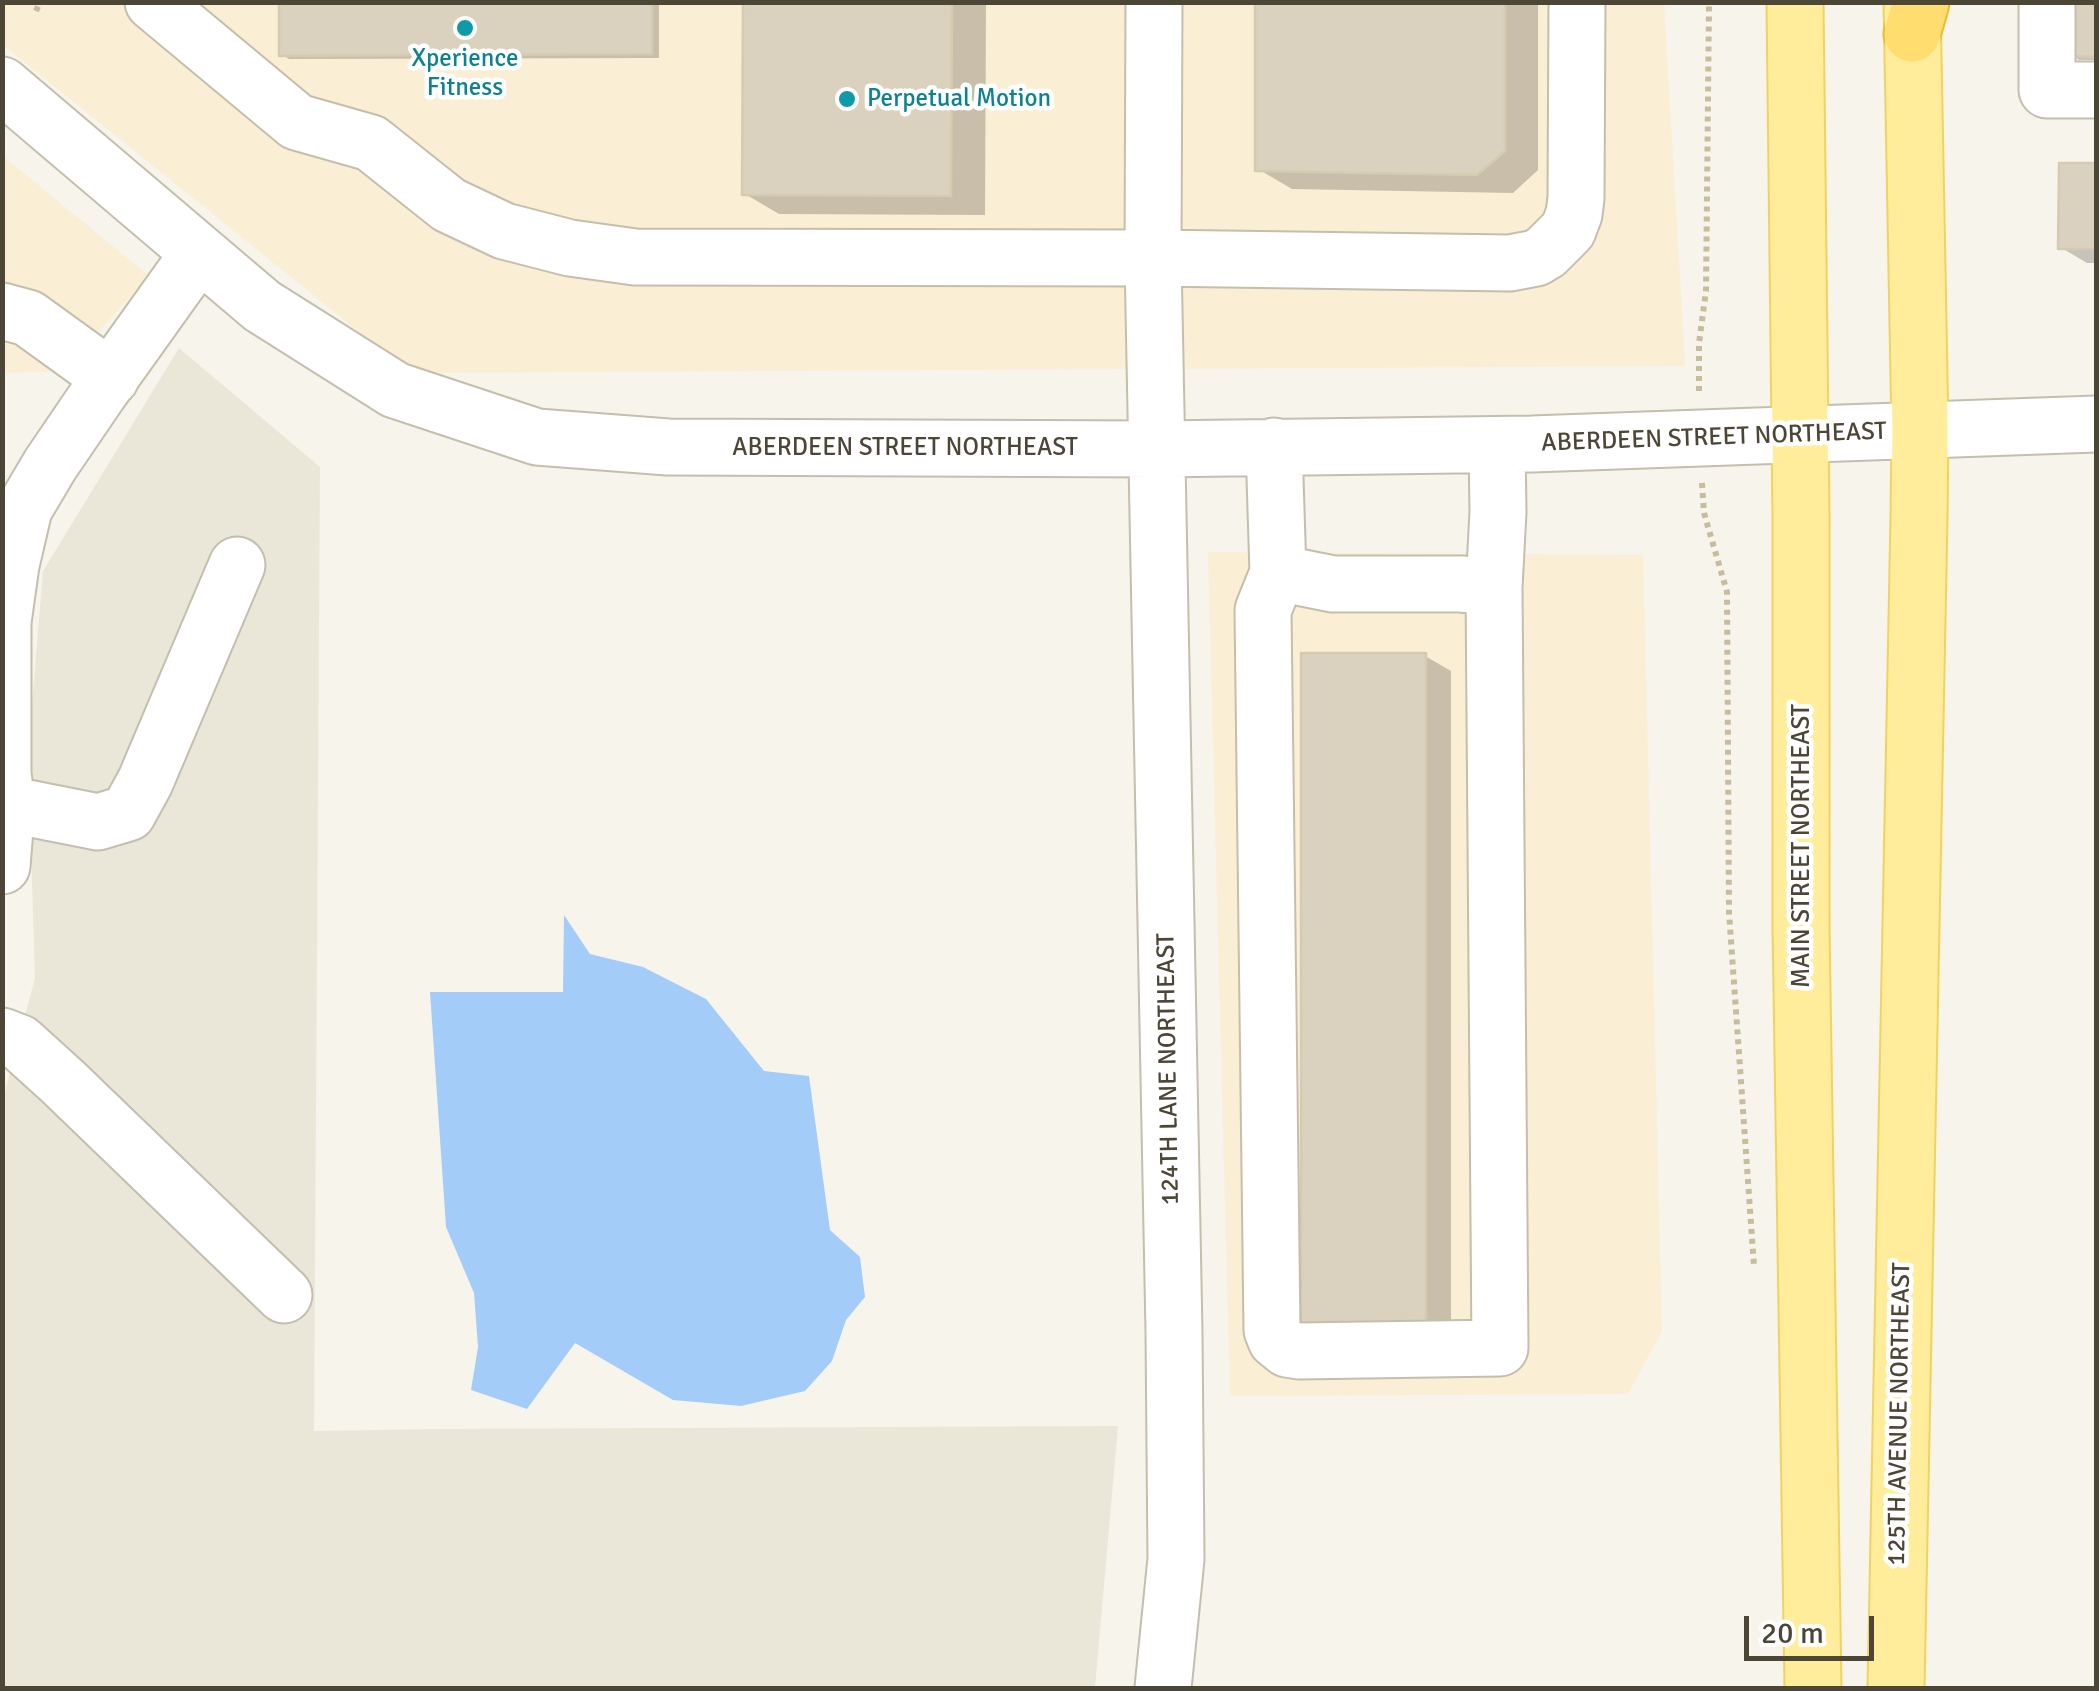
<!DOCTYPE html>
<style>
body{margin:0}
#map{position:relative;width:2099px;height:1691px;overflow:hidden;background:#f7f4eb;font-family:Signika,sans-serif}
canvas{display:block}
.frame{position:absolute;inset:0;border:5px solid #4c4637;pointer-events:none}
.scale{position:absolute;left:1744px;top:1616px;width:130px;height:45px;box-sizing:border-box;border:5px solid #4c4637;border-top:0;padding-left:12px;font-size:30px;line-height:35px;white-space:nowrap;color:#4c4637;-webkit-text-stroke:8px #fff;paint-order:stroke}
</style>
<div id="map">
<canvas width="2099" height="1691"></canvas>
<div class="frame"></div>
<div class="scale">20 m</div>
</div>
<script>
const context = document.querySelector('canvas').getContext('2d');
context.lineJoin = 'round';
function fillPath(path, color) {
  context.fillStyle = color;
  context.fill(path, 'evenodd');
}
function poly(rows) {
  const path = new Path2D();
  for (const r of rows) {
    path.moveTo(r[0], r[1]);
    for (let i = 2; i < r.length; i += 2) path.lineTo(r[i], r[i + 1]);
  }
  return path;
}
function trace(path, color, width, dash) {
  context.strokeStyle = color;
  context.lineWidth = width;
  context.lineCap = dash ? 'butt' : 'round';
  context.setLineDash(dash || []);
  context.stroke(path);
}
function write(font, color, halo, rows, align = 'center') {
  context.font = font + ' Signika,sans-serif';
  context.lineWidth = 9;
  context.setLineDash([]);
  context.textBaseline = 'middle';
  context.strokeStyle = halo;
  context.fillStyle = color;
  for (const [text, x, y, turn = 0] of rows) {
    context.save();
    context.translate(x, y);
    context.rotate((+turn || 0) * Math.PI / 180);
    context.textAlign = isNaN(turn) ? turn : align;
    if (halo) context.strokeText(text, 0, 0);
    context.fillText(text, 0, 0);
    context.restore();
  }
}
const residential = poly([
 [179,348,320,467,314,1431,434,1429,1118,1426,1095,1688,3,1688,2,1103,35,978,28,753,43,571]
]);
const commercial = poly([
 [2,3,1664,3,1685,366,410,373,3,45],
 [2,155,149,276,63,371,3,373],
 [1208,552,1643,555,1662,1331,1628,1394,1230,1396]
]);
const water = poly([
 [564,915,590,954,643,967,706,999,764,1071,809,1076,830,1230,860,1257,865,1297,846,1320,832,1361,805,1391,741,1406,673,1400,575,1343,527,1409,471,1390,478,1347,474,1293,446,1227,430,992,563,992]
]);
const shadow = poly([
 [281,2,659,2,659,58,289,59,281,54],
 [746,2,986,2,985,215,779,214,745,194],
 [1258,2,1538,2,1538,170,1513,193,1292,189,1258,169],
 [2073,2,2096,2,2096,60,2079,60,2071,55],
 [2061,166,2096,166,2096,263,2087,263,2060,247],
 [1425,656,1451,671,1451,1344,1330,1344]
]);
const building = poly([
 [279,2,652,2,652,54,279,56,279,2],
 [743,2,952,2,951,196,742,195,743,2],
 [1255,2,1505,2,1505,151,1477,175,1255,171,1255,2],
 [2070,2,2096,2,2096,57,2069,56,2070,2],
 [2059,163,2096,163,2096,249,2058,249,2059,163],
 [1301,653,1426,653,1426,1330,1301,1330,1301,653]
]);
const path = poly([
 [36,11,40,2],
 [1699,391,1699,343,1706,291,1709,2],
 [1702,483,1704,513,1727,592,1729,912,1754,1266]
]);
const minor = poly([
 [153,2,297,122,371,143,449,205,504,231,570,248,635,257,1153,258,1510,263,1536,258,1546,252,1568,230,1574,214,1576,198,1577,2],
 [1154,2,1153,258,1174,1332,1176,1559,1163,1688],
 [2047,2,2047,90,2096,90],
 [2,85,262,306,395,390,537,437,668,447,1157,449,1532,444,2096,424],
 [2,311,28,318,111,378],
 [1274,446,1278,573,1263,610,1272,1330,1276,1340,1287,1349,1299,1351,1500,1348,1494,587,1498,512,1497,445],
 [1278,573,1333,584,1461,584,1494,587],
 [7,804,98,822,128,813,145,782,237,565],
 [2,866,7,804,3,774,3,622,11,565,24,509,50,465,99,393,199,253],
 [2,1036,20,1043,63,1082,284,1295]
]);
const major = poly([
 [1795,2,1801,515,1801,927,1813,1688],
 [1896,1688,1919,517,1920,431,1912,2]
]);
const highway = poly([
 [1912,34,1921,2]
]);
const markers = [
 [465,28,10,"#0f9aa8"],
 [847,99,10,"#0f9aa8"]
];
const cultureNames = [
 ["Xperience",465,59],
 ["Fitness",465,88],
 ["Perpetual Motion",867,99,"left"]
];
const streetNames = [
 ["ABERDEEN STREET NORTHEAST",1714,438,-2],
 ["ABERDEEN STREET NORTHEAST",905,448],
 ["MAIN STREET NORTHEAST",1802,846,-90],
 ["124TH LANE NORTHEAST",1169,1069,-91],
 ["125TH AVENUE NORTHEAST",1900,1414,-89]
];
fillPath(residential, '#ebe7d8');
fillPath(commercial, '#faeed5');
fillPath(water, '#a3cdf8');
fillPath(shadow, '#0003');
fillPath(building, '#dad2bf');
trace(building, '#d5cbb1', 2.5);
trace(minor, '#c4beac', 59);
trace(major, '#f0d35f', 59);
trace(highway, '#eeba2e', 59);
trace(path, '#c7bc9c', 6, [5, 5]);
trace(minor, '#fff', 55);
trace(major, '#ffed9c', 55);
trace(highway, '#ffdd6e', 55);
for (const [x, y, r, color] of markers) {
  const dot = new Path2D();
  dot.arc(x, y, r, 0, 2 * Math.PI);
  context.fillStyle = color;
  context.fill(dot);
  trace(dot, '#fff', 4);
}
write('25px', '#0d838f', '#fff', cultureNames);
write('25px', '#4c4637', '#fff', streetNames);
</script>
